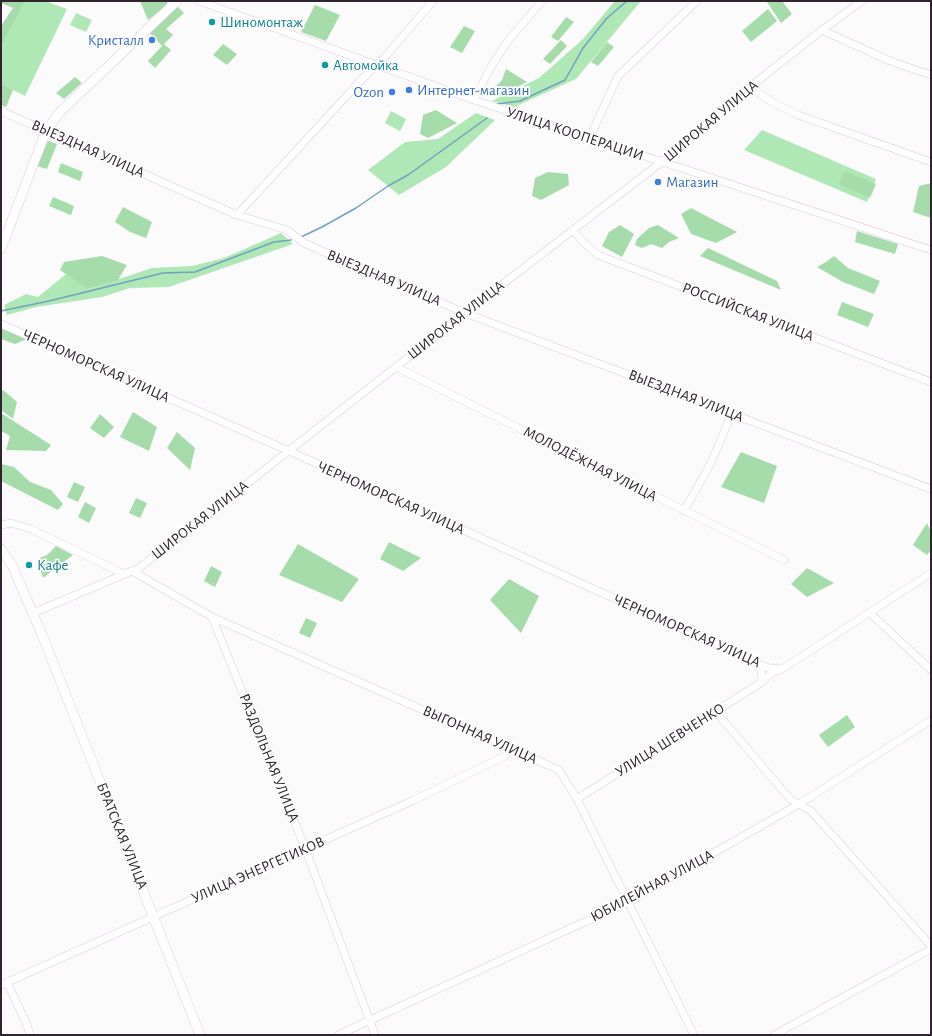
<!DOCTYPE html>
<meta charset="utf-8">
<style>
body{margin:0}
#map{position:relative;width:932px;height:1036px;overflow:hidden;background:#fbfbfb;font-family:"Alegreya Sans",sans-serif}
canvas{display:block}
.frame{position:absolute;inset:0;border:2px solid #2f242f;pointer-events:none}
</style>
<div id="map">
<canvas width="932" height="1036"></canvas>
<div class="frame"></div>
</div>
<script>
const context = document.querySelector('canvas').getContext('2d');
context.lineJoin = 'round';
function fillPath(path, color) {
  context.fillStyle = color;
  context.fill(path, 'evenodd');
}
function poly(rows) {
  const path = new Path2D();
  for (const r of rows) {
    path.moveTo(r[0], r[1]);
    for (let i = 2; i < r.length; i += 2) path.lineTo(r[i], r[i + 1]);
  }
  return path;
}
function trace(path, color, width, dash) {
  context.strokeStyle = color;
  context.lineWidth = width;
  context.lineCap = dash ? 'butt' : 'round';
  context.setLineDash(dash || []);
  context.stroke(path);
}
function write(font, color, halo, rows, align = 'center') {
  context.font = font + ' "Alegreya Sans",sans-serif';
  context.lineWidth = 3.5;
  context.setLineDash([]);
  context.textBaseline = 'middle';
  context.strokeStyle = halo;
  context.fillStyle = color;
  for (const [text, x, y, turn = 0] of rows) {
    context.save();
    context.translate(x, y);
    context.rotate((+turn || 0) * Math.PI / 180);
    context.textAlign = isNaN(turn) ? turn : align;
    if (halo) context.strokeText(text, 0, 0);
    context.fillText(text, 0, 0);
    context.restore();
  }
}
const green = poly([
 [25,1,45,1,67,9,25,96,1,84,1,47],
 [615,1,641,1,576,79,514,107,492,101,539,78,583,39],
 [76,13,92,20,86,32,70,25],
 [391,111,406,119,400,131,385,123],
 [476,113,495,120,446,167,399,195,368,170,405,142,438,139],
 [762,130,876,179,867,202,744,150],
 [281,233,293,244,169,287,130,288,102,297,36,307,7,315,4,305,26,294,38,297,66,274,89,289,152,268,192,266,224,258]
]);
const forest = poly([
 [1,1,25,1,1,47,1,26,13,8,1,3],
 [140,1,167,1,167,5,148,20],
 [768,1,782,1,792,14,781,23,767,2],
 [315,5,340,15,326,41,301,32],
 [177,6,184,13,166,29,173,35,164,44,171,50,155,68,148,61,162,46,150,33],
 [768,9,777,21,751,42,742,31],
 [566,17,574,22,558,41,551,37],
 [464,26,475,31,462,53,450,47],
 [561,40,567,46,550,64,543,59],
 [607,42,614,47,598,66,591,62],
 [223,44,237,54,227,65,213,55],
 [506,69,527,82,498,97,490,92,502,80],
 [75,77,82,83,64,99,56,93],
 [1,84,13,90,6,107,1,105],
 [436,110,457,123,428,138,420,134,423,115],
 [48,141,57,144,47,169,37,166],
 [61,163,83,172,80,181,58,172],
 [845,171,876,184,870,198,839,184],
 [548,172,568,174,569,185,541,200,532,196,535,178],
 [931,183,931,218,913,212,919,186],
 [53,197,74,206,71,215,49,206],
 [123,207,152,222,146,238,130,232,115,222],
 [691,208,737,232,716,243,691,234,681,214],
 [620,225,634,234,622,257,602,246,609,232],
 [658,225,679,238,669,242,662,248,651,244,642,248,635,245,637,239,649,228],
 [857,231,898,244,895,254,855,242],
 [708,248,777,281,781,290,700,256],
 [102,256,127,265,118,280,88,289,60,270,64,262],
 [834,256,848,268,880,281,874,294,843,282,817,267,826,262],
 [842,302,874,314,868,327,837,315],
 [1,328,27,339,15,344,1,339],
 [3,390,17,402,13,419,1,410,1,393],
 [133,412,157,427,149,451,120,437],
 [1,413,51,445,46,451,6,450,10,436,1,431],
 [100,414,114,427,104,438,90,428],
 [177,432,195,448,190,470,167,448],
 [741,452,777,466,764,503,721,487],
 [1,464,14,467,30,482,51,490,63,504,58,510,1,481],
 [74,482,85,487,78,502,67,497],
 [136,498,147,503,140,518,129,513],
 [85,502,96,508,89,523,78,517],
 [927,523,931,532,931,550,927,555,913,545],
 [389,542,421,558,403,571,380,559],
 [298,544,359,579,342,602,279,575],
 [56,546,73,555,43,578,37,559,47,555],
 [211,566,222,572,215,587,204,581],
 [807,568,834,583,807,597,791,584],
 [509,579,539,596,521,633,490,600],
 [306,618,317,623,310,638,299,633],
 [847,715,855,727,828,747,819,735]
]);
const stream = poly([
 [497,104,520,101,565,80,583,48,607,18,627,1],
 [301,237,322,227,356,208,388,186,408,175,487,118],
 [1,311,49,301,163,273,195,272,274,242,291,240]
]);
const minor = poly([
 [199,1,474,100,931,250],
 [822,30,890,61,931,75],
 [750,87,772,102,798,115,931,162],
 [474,100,491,67,507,42,542,1],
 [1,111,237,215,287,230,304,243,465,313,931,489],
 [589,139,618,76,697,1],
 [237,215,363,78,385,57,433,1],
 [573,230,584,243,598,255,931,382],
 [1,324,289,451,759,664,769,668,782,669],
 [396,367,784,560],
 [684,511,711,463,732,413],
 [1,525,11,523,31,529,124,574],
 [132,571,212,617,559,770,577,799,694,1035],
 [33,613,139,568,465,313,672,154,750,87,822,30,862,1],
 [870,613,931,670],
 [212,617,305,848,375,1035],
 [762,682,770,674,782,669,931,573],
 [715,711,790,799,811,811,931,946],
 [577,799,762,682,761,665],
 [7,982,27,1025,30,1035],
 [1,985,414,800,505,756,509,748],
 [338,1035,628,902,799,804,931,720],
 [774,1035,931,949]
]);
const major = poly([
 [1,249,46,131,60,112,177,1],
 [1,549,12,565,43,637,200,1035]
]);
const markers = [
 [212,22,4,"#0f9aa8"],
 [152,40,4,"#3f7fe0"],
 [325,65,4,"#0f9aa8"],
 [409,90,4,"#3f7fe0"],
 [392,92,4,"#3f7fe0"],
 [658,182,4,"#3f7fe0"],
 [29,565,4,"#0f9aa8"]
];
const cultureNames = [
 ["Шиномонтаж",220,22],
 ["Автомойка",333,65],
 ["Кафе",37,565]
];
const shopNames = [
 ["Кристалл",144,40],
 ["Интернет-магазин",417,90,"left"],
 ["Ozon",384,92],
 ["Магазин",666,182,"left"]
];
const streetNames = [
 ["ШИРОКАЯ УЛИЦА",711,121,-40],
 ["УЛИЦА КООПЕРАЦИИ",575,134,18],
 ["ВЫЕЗДНАЯ УЛИЦА",88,149,24],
 ["ВЫЕЗДНАЯ УЛИЦА",384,278,23],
 ["РОССИЙСКАЯ УЛИЦА",748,312,21],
 ["ШИРОКАЯ УЛИЦА",456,320,-38],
 ["ЧЕРНОМОРСКАЯ УЛИЦА",96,366,24],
 ["ВЫЕЗДНАЯ УЛИЦА",686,396,21],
 ["МОЛОДЁЖНАЯ УЛИЦА",590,464,27],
 ["ЧЕРНОМОРСКАЯ УЛИЦА",391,498,24],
 ["ШИРОКАЯ УЛИЦА",200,520,-38],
 ["ЧЕРНОМОРСКАЯ УЛИЦА",687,631,24],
 ["ВЫГОННАЯ УЛИЦА",480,735,24],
 ["УЛИЦА ШЕВЧЕНКО",670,740,-32],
 ["РАЗДОЛЬНАЯ УЛИЦА",269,758,68],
 ["БРАТСКАЯ УЛИЦА",122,836,68],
 ["УЛИЦА ЭНЕРГЕТИКОВ",258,870,-24],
 ["ЮБИЛЕЙНАЯ УЛИЦА",652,886,-28]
];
fillPath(green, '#b0e8b5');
fillPath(forest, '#a5dcaa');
trace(stream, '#71a1be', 1.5);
trace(minor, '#e5c8e3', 8);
trace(major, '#e5c8e3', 10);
trace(minor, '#fff', 7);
trace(major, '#fff', 9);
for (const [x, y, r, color] of markers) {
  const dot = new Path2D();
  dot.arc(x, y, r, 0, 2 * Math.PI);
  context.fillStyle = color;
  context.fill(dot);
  trace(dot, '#fff', 1.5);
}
write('15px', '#0d838f', '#fff', cultureNames, 'left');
write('15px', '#366cbe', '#fff', shopNames, 'right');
write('15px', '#2f242f', '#fff', streetNames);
</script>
